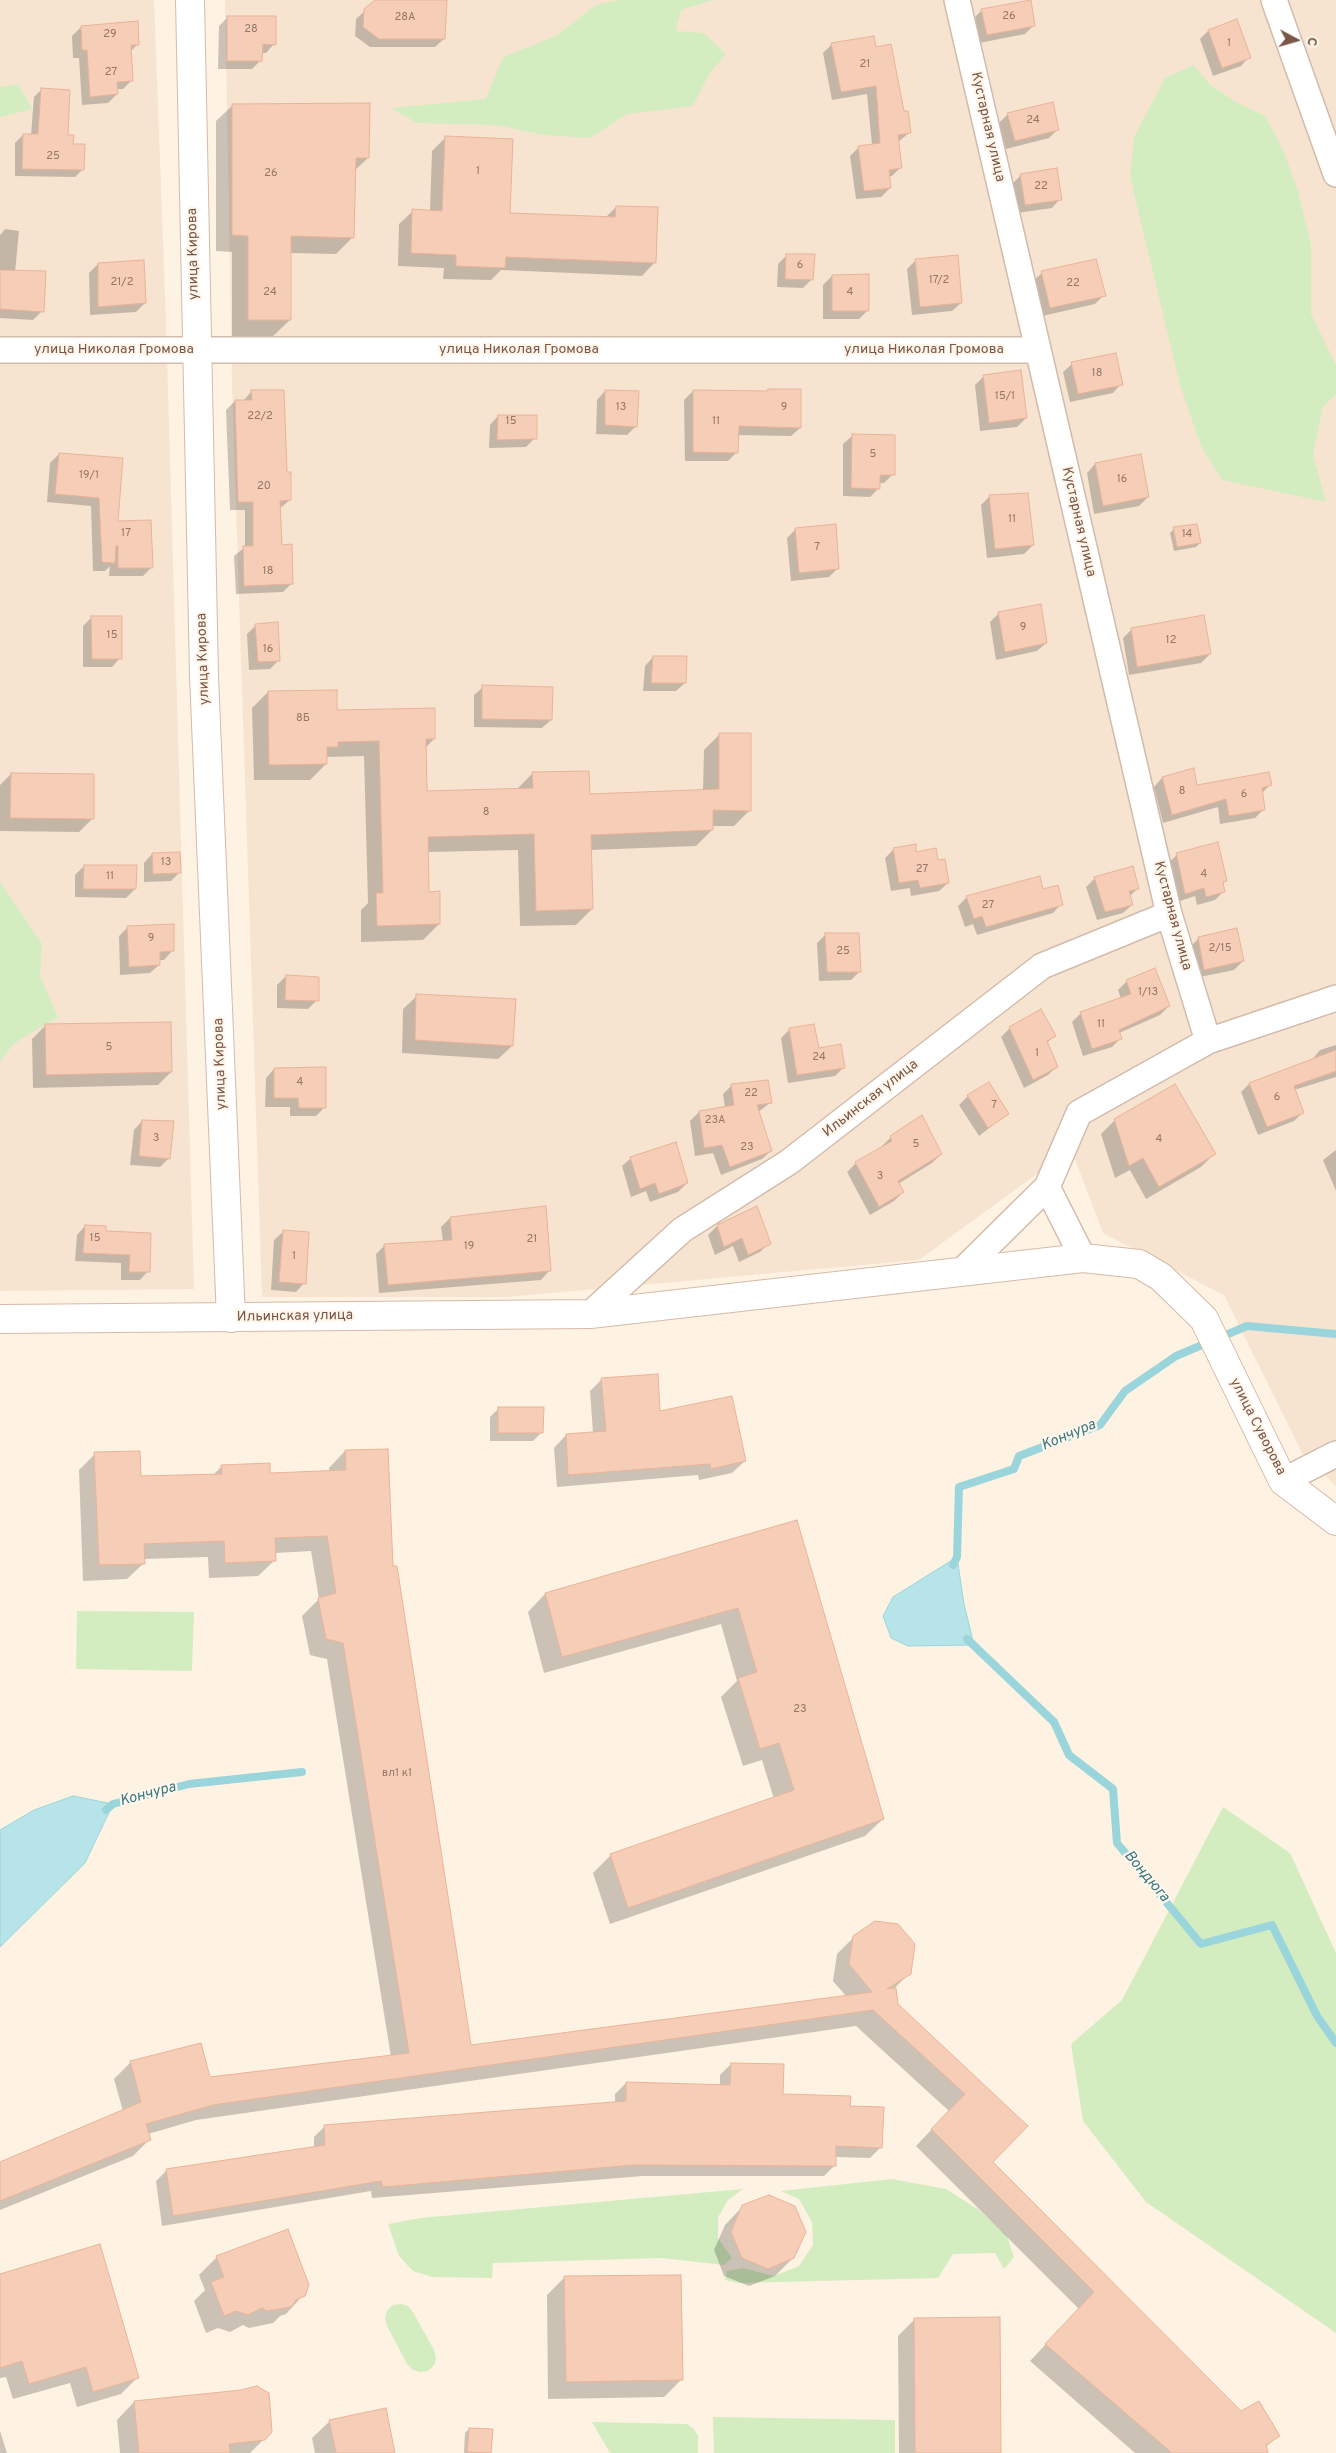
<!DOCTYPE html>
<meta charset="utf-8">
<style>
body{margin:0}
#map{position:relative;width:1336px;height:2453px;overflow:hidden;background:#fef2e3;font-family:Overpass,sans-serif}
canvas{display:block}
.north{position:absolute;left:1271px;top:15px;width:50px;height:50px;-webkit-text-stroke:4px #fff6eb;paint-order:stroke;rotate:96deg;font-size:14px;font-weight:700;line-height:20px;text-align:center;color:#795647}
.north::after{content:'';display:block;margin:auto;width:18px;height:22px;background:#795647;clip-path:polygon(50% 0,100% 100%,50% 72%,0 100%)}
</style>
<div id="map">
<canvas width="1336" height="2453"></canvas>
<div class="north">С</div>
</div>
<script>
const context = document.querySelector('canvas').getContext('2d');
context.lineJoin = 'round';
function fillPath(path, color) {
  context.fillStyle = color;
  context.fill(path, 'evenodd');
}
function poly(rows) {
  const path = new Path2D();
  for (const r of rows) {
    path.moveTo(r[0], r[1]);
    for (let i = 2; i < r.length; i += 2) path.lineTo(r[i], r[i + 1]);
  }
  return path;
}
function trace(path, color, width, dash) {
  context.strokeStyle = color;
  context.lineWidth = width;
  context.lineCap = dash ? 'butt' : 'round';
  context.setLineDash(dash || []);
  context.stroke(path);
}
function write(font, color, halo, rows, align = 'center') {
  context.font = font + ' Overpass,sans-serif';
  context.lineWidth = 4.5;
  context.setLineDash([]);
  context.textBaseline = 'middle';
  context.strokeStyle = halo;
  context.fillStyle = color;
  for (const [text, x, y, turn = 0] of rows) {
    context.save();
    context.translate(x, y);
    context.rotate((+turn || 0) * Math.PI / 180);
    context.textAlign = isNaN(turn) ? turn : align;
    if (halo) context.strokeText(text, 0, 0);
    context.fillText(text, 0, 0);
    context.restore();
  }
}
const residential = poly([
 [0,0,154,0,166,322,194,1289,0,1291],
 [225,0,1336,0,1336,1486,1302,1453,1224,1295,1103,1233,1071,1149,919,1260,507,1297,262,1297,232,384]
]);
const green = poly([
 [619,0,713,0,681,10,676,31,704,33,726,54,709,74,693,106,627,114,590,138,543,135,497,125,417,123,391,108,486,99,503,57,556,36,596,5],
 [1194,65,1210,85,1236,102,1265,116,1284,152,1298,192,1311,245,1311,314,1336,365,1336,394,1323,407,1313,455,1326,502,1222,480,1201,446,1180,385,1130,177,1134,137,1165,78],
 [18,84,32,109,0,117,0,87],
 [0,882,42,944,40,976,58,1017,13,1044,0,1062],
 [77,1611,194,1612,192,1671,76,1669],
 [1223,1807,1290,1853,1336,1953,1336,2333,1146,2202,1083,2121,1071,2044,1122,2000],
 [892,2179,946,2189,979,2210,1007,2236,1014,2257,1004,2269,995,2253,953,2254,938,2278,739,2283,725,2280,727,2271,743,2268,774,2276,799,2266,813,2245,812,2222,799,2199,781,2191],
 [743,2189,728,2200,718,2217,718,2238,732,2258,724,2265,661,2258,493,2263,492,2278,432,2277,413,2271,399,2256,388,2224,420,2218],
 [401,2304,408,2306,413,2312,434,2350,436,2358,434,2365,428,2371,420,2372,413,2370,407,2364,387,2326,385,2318,387,2311,393,2305],
 [713,2417,895,2420,895,2453,714,2453],
 [592,2422,687,2424,693,2428,698,2436,698,2453,610,2453]
]);
const water = poly([
 [957,1557,964,1604,974,1645,908,1646,891,1638,883,1616,893,1597,957,1557],
 [73,1796,113,1804,85,1863,0,1947,0,1830,34,1810,73,1796]
]);
const shadow = poly([
 [377,0,446,0,444,39,435,47,370,47,355,36,356,19],
 [982,10,1034,25,1025,34,979,43,973,19],
 [228,17,274,44,266,53,261,53,261,60,252,69,218,69,219,26],
 [81,27,138,44,130,52,132,80,123,89,117,89,117,94,108,103,82,105,79,58,73,58,72,36],
 [1208,31,1249,57,1241,66,1213,76,1200,39],
 [832,44,875,49,903,113,909,133,898,142,901,167,892,176,888,177,890,188,881,197,856,199,850,156,859,147,872,145,867,94,832,100,823,53],
 [42,89,82,170,75,177,15,176,15,143,23,135,31,135,34,97],
 [233,105,368,158,354,171,353,237,336,254,290,253,290,320,273,336,232,336,232,252,216,251,216,121],
 [1008,114,1058,129,1049,138,1006,149,999,123],
 [446,137,509,215,605,218,616,207,655,262,642,276,501,270,491,280,443,279,444,268,398,266,399,224,413,211,430,211,432,151],
 [1021,175,1060,199,1052,208,1017,213,1012,184],
 [5,229,19,231,15,272,42,311,33,320,0,318,0,235],
 [787,255,812,279,803,288,777,287,778,264],
 [916,260,961,303,952,311,912,315,907,269],
 [98,264,145,303,136,312,90,315,89,273],
 [1042,273,1104,295,1095,304,1042,316,1033,281],
 [832,276,868,310,859,319,823,319,823,285],
 [1072,364,1121,384,1113,393,1070,402,1063,372],
 [984,376,1026,418,1017,427,980,431,975,385],
 [769,390,800,428,791,436,737,435,737,452,728,461,685,461,684,400,693,391,766,393],
 [252,391,285,474,290,500,279,509,281,546,291,584,283,592,236,594,234,556,245,547,245,510,230,510,226,410,235,401,243,401],
 [605,391,636,426,627,435,596,434,597,400],
 [498,416,535,438,526,447,489,448,490,425],
 [852,436,893,474,884,483,879,483,879,488,870,497,843,496,843,444],
 [59,454,122,459,117,522,152,567,143,576,109,576,110,566,105,571,93,571,91,506,47,502,50,463],
 [1095,464,1148,497,1139,506,1094,514,1087,473],
 [990,496,1033,545,1024,554,987,558,981,505],
 [796,529,838,568,829,577,791,581,787,538],
 [1174,529,1200,543,1196,547,1174,551,1170,533],
 [999,613,1046,643,1037,651,996,660,990,622],
 [92,617,120,658,112,667,83,667,83,626],
 [256,625,279,660,270,669,249,670,247,634],
 [1132,629,1210,654,1201,663,1129,675,1123,638],
 [653,657,685,683,676,691,643,691,645,666],
 [483,687,551,720,542,728,474,727,474,695],
 [268,692,434,739,425,748,426,793,516,790,533,773,589,795,703,791,704,750,720,734,750,810,734,826,712,826,712,830,696,846,590,850,592,909,576,925,520,926,518,850,427,852,428,893,439,924,423,940,361,942,361,910,368,903,364,756,326,757,326,764,310,780,254,780,252,708],
 [1193,770,1196,786,1271,784,1261,794,1264,809,1255,818,1220,824,1218,807,1163,823,1154,787,1162,778],
 [11,774,93,818,79,832,0,831,0,785],
 [894,849,915,853,948,883,939,891,911,896,910,888,891,891,885,858],
 [152,854,180,872,171,881,144,882,144,863],
 [1177,855,1226,881,1222,884,1224,891,1215,900,1197,905,1195,896,1177,902,1168,863],
 [84,866,135,889,126,898,75,897,75,875],
 [1095,878,1138,888,1129,897,1132,905,1123,913,1097,920,1086,887],
 [1042,890,1061,904,1053,913,977,935,973,924,965,927,958,906,967,897],
 [128,927,172,951,164,960,159,960,159,965,150,973,120,975,119,936],
 [826,934,860,971,851,980,819,981,817,943],
 [1199,938,1243,961,1234,970,1195,978,1190,947],
 [286,976,317,1000,308,1009,277,1008,277,985],
 [1127,981,1169,1006,1160,1015,1119,1033,1121,1038,1112,1047,1083,1056,1072,1022,1081,1013,1121,999,1118,990],
 [417,996,515,1000,512,1046,498,1059,402,1053,403,1009],
 [45,1026,171,1072,158,1085,33,1088,32,1039],
 [1010,1028,1055,1035,1046,1044,1057,1066,1048,1075,1024,1088,1001,1037],
 [790,1029,844,1067,835,1076,788,1083,781,1038],
 [1336,1045,1336,1077,1294,1090,1302,1113,1294,1121,1258,1135,1241,1092,1249,1084,1312,1060,1320,1050],
 [274,1069,325,1107,316,1116,290,1116,290,1107,265,1107,266,1078],
 [732,1085,770,1103,758,1112,771,1151,762,1159,721,1175,713,1153,695,1156,690,1121,699,1112,725,1108,723,1094],
 [968,1096,1007,1114,979,1136,959,1105],
 [1115,1120,1214,1154,1201,1167,1146,1199,1130,1170,1115,1178,1101,1134],
 [142,1121,169,1158,160,1167,130,1165,134,1130],
 [891,1137,941,1154,932,1163,898,1184,903,1192,894,1201,870,1215,847,1172,856,1163,883,1148,882,1146],
 [1336,1150,1336,1191,1323,1160],
 [631,1158,687,1183,678,1192,650,1202,646,1191,631,1197,622,1166],
 [757,1208,769,1243,760,1252,739,1262,733,1246,715,1255,708,1235,717,1226],
 [450,1218,549,1271,541,1280,379,1293,376,1254,385,1245,443,1242,441,1227],
 [85,1226,105,1233,150,1235,148,1271,140,1280,121,1280,121,1263,75,1261,77,1235],
 [283,1232,304,1283,296,1292,271,1290,274,1240],
 [602,1379,659,1413,745,1461,732,1473,699,1480,698,1475,557,1487,554,1448,566,1435,593,1433,590,1391],
 [499,1408,542,1432,533,1441,490,1441,490,1417],
 [345,1451,392,1567,470,2047,846,1996,833,1981,837,1954,854,1937,909,1973,895,1988,897,2004,1026,2126,992,2162,1241,2413,1278,2435,1265,2448,1267,2453,1135,2453,1030,2361,1079,2309,916,2146,949,2111,856,2026,196,2120,148,2134,149,2140,133,2156,0,2210,0,2164,123,2111,114,2079,131,2062,209,2079,391,2057,327,1659,310,1655,302,1616,319,1599,311,1551,275,1553,275,1560,258,1576,209,1578,208,1557,144,1559,144,1563,127,1579,83,1581,79,1470,95,1454,140,1478,213,1475,222,1466,269,1474,329,1472,329,1468],
 [796,1522,883,1819,865,1836,610,1924,593,1873,611,1855,774,1799,762,1760,743,1766,721,1697,737,1681,721,1624,544,1673,528,1612,545,1594],
 [731,2064,781,2095,849,2107,881,2147,870,2158,835,2157,835,2165,824,2176,643,2176,372,2198,371,2191,162,2226,156,2181,167,2170,314,2148,314,2137,324,2127,615,2104,615,2094,626,2083,720,2086,720,2075],
 [743,2206,793,2258,775,2276,749,2286,724,2276,714,2250,725,2225],
 [217,2257,308,2285,307,2291,286,2314,280,2316,273,2323,249,2328,243,2325,230,2332,218,2328,206,2333,194,2301,205,2290,199,2275],
 [0,2275,137,2378,121,2394,77,2407,70,2383,13,2399,6,2377,0,2378],
 [564,2278,682,2379,664,2397,548,2399,547,2295],
 [915,2319,1000,2453,899,2453,898,2336],
 [241,2391,264,2439,250,2453,120,2453,117,2420,134,2402],
 [330,2421,393,2453,315,2453,312,2438],
 [469,2429,492,2430,490,2453,464,2453,465,2433],
 [0,2431,7,2453,0,2453]
]);
const stream = poly([
 [953,1565,957,1557,959,1487,1014,1469,1019,1456,1100,1425,1125,1391,1176,1356,1247,1326,1336,1334],
 [967,1639,1054,1722,1069,1755,1113,1789,1117,1843,1201,1944,1272,1925,1317,2016,1336,2043],
 [106,1810,113,1804,189,1784,302,1772]
]);
const building = poly([
 [375,0,447,0,445,39,379,39,363,27,364,9,375,0],
 [1031,0,1035,26,987,35,981,9,1031,0],
 [227,16,276,16,276,45,263,44,262,61,227,61,227,16],
 [1237,19,1251,58,1222,68,1208,30,1237,19],
 [138,21,139,45,131,45,133,81,117,82,118,94,90,97,87,50,82,50,81,26,138,21],
 [874,36,876,47,891,44,904,111,908,111,911,133,898,135,902,168,889,170,891,188,864,191,858,146,880,143,876,86,841,92,831,43,874,36],
 [41,88,70,90,68,135,74,135,73,144,85,144,84,170,22,169,23,134,38,134,41,88],
 [1053,102,1059,130,1015,141,1007,113,1053,102],
 [370,103,369,158,356,158,354,238,291,236,291,320,248,320,248,236,232,235,232,104,370,103],
 [445,136,513,139,510,213,615,217,616,206,658,207,656,263,506,257,505,268,456,266,456,255,411,253,412,209,442,211,445,136],
 [1057,168,1062,200,1025,205,1020,174,1057,168],
 [786,254,815,254,813,280,785,279,786,254],
 [958,255,962,303,920,307,915,259,958,255],
 [1096,259,1106,296,1050,308,1041,271,1096,259],
 [144,260,146,303,98,307,98,263,144,260],
 [0,270,46,271,44,312,0,309,0,270],
 [869,274,869,311,832,311,832,275,869,274],
 [1116,353,1123,385,1078,394,1071,362,1116,353],
 [1021,370,1027,418,989,423,983,375,1021,370],
 [768,389,801,389,801,428,739,426,738,453,693,452,693,390,768,391,768,389],
 [251,390,284,390,287,472,291,472,291,500,280,501,282,545,292,544,293,584,244,586,243,546,253,546,253,502,238,502,235,400,252,400,251,390],
 [605,390,639,391,637,427,605,425,605,390],
 [498,415,537,415,537,439,497,440,498,415],
 [852,434,895,435,895,475,880,475,880,489,851,488,852,434],
 [59,453,123,458,118,521,151,520,153,568,118,568,118,546,116,546,115,563,102,562,99,498,55,494,59,453],
 [1141,454,1149,497,1103,506,1095,463,1141,454],
 [1028,493,1034,545,995,549,989,495,1028,493],
 [836,524,839,569,799,573,795,528,836,524],
 [1197,524,1201,543,1177,547,1173,527,1197,524],
 [1041,604,1047,643,1005,652,998,612,1041,604],
 [1204,615,1211,654,1137,667,1131,628,1204,615],
 [91,616,122,616,122,659,92,659,91,616],
 [278,622,280,661,258,662,255,624,278,622],
 [653,656,687,656,686,683,651,683,653,656],
 [482,685,553,687,552,720,482,719,482,685],
 [337,690,337,710,435,708,435,739,426,739,427,791,533,788,532,772,589,771,590,794,719,789,719,733,751,733,751,811,713,810,713,830,591,835,593,909,536,911,534,834,428,837,429,892,440,891,440,924,377,926,376,893,383,893,379,741,338,742,338,747,327,747,327,764,269,765,268,691,337,690],
 [1194,768,1197,785,1269,772,1272,785,1262,788,1265,810,1229,816,1226,799,1172,815,1162,777,1194,768],
 [11,773,94,774,94,819,10,818,11,773],
 [1218,842,1227,881,1223,882,1225,892,1206,897,1204,888,1185,894,1176,853,1218,842],
 [916,844,916,852,936,848,938,860,945,859,949,883,920,888,918,880,899,883,893,848,916,844],
 [180,852,181,873,153,874,152,853,180,852],
 [84,865,137,865,136,889,83,889,84,865],
 [1133,866,1139,889,1129,891,1133,905,1105,912,1094,877,1133,866],
 [1040,876,1043,889,1058,885,1063,905,986,927,982,916,974,919,966,896,1040,876],
 [174,924,174,951,160,952,160,965,129,967,127,926,174,924],
 [1237,928,1244,961,1204,970,1198,937,1237,928],
 [825,933,859,933,861,972,827,972,825,933],
 [1155,968,1170,1006,1119,1030,1122,1039,1092,1049,1080,1012,1131,994,1126,980,1155,968],
 [286,975,319,977,319,1001,285,1000,286,975],
 [416,994,516,999,513,1046,415,1040,416,994],
 [1041,1009,1056,1036,1047,1041,1058,1067,1033,1080,1009,1027,1041,1009],
 [171,1022,172,1072,46,1075,45,1024,171,1022],
 [814,1024,819,1048,841,1044,845,1068,797,1075,789,1028,814,1024],
 [1336,1050,1336,1071,1294,1086,1304,1113,1267,1127,1249,1083,1336,1050],
 [326,1067,326,1108,299,1108,298,1098,274,1098,274,1068,326,1067],
 [768,1080,772,1103,757,1105,772,1151,730,1167,722,1145,704,1148,699,1111,734,1105,731,1084,768,1080],
 [989,1082,1009,1114,988,1128,967,1095,989,1082],
 [1175,1084,1216,1154,1159,1187,1143,1158,1129,1166,1114,1119,1175,1084],
 [922,1115,942,1154,898,1181,904,1192,879,1207,855,1162,892,1141,890,1136,922,1115],
 [142,1120,174,1121,170,1159,139,1156,142,1120],
 [676,1142,688,1183,659,1194,655,1183,640,1189,630,1157,676,1142],
 [546,1206,551,1271,388,1285,384,1244,452,1240,450,1217,546,1206],
 [757,1206,771,1244,748,1255,742,1238,724,1247,717,1225,757,1206],
 [85,1225,106,1226,106,1231,151,1233,150,1272,129,1272,130,1255,83,1253,85,1225],
 [283,1230,309,1232,306,1284,279,1282,283,1230],
 [658,1374,660,1411,732,1396,746,1461,711,1469,710,1464,568,1475,566,1434,606,1431,601,1378,658,1374],
 [498,1407,544,1407,543,1433,498,1433,498,1407],
 [388,1449,393,1566,397,1566,471,2045,872,1992,849,1964,853,1936,875,1921,898,1924,915,1944,911,1974,887,1989,896,1988,898,2004,1028,2126,993,2162,1241,2411,1259,2401,1280,2436,1266,2445,1268,2453,1172,2453,1045,2344,1094,2292,931,2129,965,2094,873,2010,213,2105,146,2124,151,2140,0,2201,0,2162,141,2102,130,2061,201,2043,210,2077,409,2053,343,1643,326,1639,318,1598,336,1593,327,1536,275,1538,276,1561,225,1563,224,1541,144,1544,145,1564,99,1565,94,1452,140,1451,141,1476,222,1474,221,1465,270,1463,270,1473,346,1470,345,1450,388,1449],
 [797,1520,884,1819,628,1908,610,1854,794,1790,779,1743,760,1749,738,1678,757,1672,738,1608,562,1657,545,1593,797,1520],
 [731,2063,784,2064,783,2094,851,2096,850,2106,884,2107,882,2148,836,2146,836,2166,634,2165,383,2187,381,2181,173,2216,166,2169,325,2145,324,2125,626,2101,626,2082,730,2085,731,2063],
 [769,2195,795,2206,806,2232,794,2258,768,2269,742,2258,731,2232,742,2205,769,2195],
 [288,2229,309,2285,305,2296,296,2300,292,2306,285,2308,267,2311,262,2308,248,2315,236,2311,224,2316,211,2282,224,2277,216,2256,288,2229],
 [100,2244,139,2378,93,2392,86,2367,29,2384,22,2361,0,2368,0,2274,100,2244],
 [681,2275,683,2380,566,2382,564,2276,681,2275],
 [1000,2317,1001,2453,915,2453,914,2318,1000,2317],
 [257,2386,269,2393,272,2432,265,2440,229,2444,230,2453,139,2453,134,2401,241,2390,257,2386],
 [386,2408,395,2453,336,2453,329,2420,386,2408],
 [469,2428,493,2429,491,2453,467,2452,469,2428]
]);
const minor = poly([
 [957,0,1169,914,1208,1041],
 [1274,0,1336,174],
 [0,350,1037,350],
 [1047,1187,1083,1258],
 [960,1273,1047,1187,1079,1113,1208,1041,1336,998],
 [590,1314,682,1230,789,1162,1042,966,1169,914],
 [1283,1481,1336,1454]
]);
const tertiary = poly([
 [190,0,204,676,231,1318]
]);
const secondary = poly([
 [0,1319,590,1314,1083,1258,1139,1264,1161,1277,1204,1319,1283,1481,1336,1521]
]);
const numberNames = [
 ["26",1009,17],
 ["28А",405,18],
 ["28",251,30],
 ["29",110,35],
 ["1",1229,44],
 ["21",865,65],
 ["27",111,73],
 ["24",1033,121],
 ["25",53,157],
 ["1",478,172],
 ["26",271,174],
 ["22",1041,187],
 ["6",800,266],
 ["17/2",939,281],
 ["21/2",122,283],
 ["22",1073,284],
 ["24",270,293],
 ["4",850,293],
 ["18",1097,374],
 ["15/1",1005,397],
 ["13",621,408],
 ["9",784,408],
 ["22/2",260,417],
 ["15",511,422],
 ["11",716,422],
 ["5",873,455],
 ["19/1",89,476],
 ["16",1122,480],
 ["20",264,487],
 ["11",1012,520],
 ["17",126,534],
 ["14",1187,535],
 ["7",817,548],
 ["18",268,572],
 ["9",1023,628],
 ["15",112,636],
 ["12",1171,641],
 ["16",268,650],
 ["8Б",303,719],
 ["8",1182,792],
 ["6",1244,795],
 ["8",486,813],
 ["13",166,863],
 ["27",922,870],
 ["4",1204,875],
 ["11",110,877],
 ["27",988,906],
 ["9",151,939],
 ["2/15",1220,949],
 ["25",843,952],
 ["1/13",1148,993],
 ["11",1101,1025],
 ["5",109,1048],
 ["1",1037,1054],
 ["24",819,1058],
 ["4",300,1083],
 ["22",751,1094],
 ["6",1277,1098],
 ["7",994,1106],
 ["23А",715,1121],
 ["3",156,1139],
 ["4",1159,1140],
 ["5",916,1145],
 ["23",747,1148],
 ["3",880,1177],
 ["15",95,1239],
 ["21",532,1240],
 ["19",469,1247],
 ["1",294,1257],
 ["23",800,1710],
 ["вл1 к1",397,1774]
];
const streetNames = [
 ["Кустарная улица",987,127,77],
 ["улица Кирова",194,254,-91],
 ["улица Николая Громова",114,350],
 ["улица Николая Громова",519,350],
 ["улица Николая Громова",924,350],
 ["Кустарная улица",1078,522,77],
 ["улица Кирова",204,659,-92],
 ["Кустарная улица",1172,916,75],
 ["улица Кирова",221,1064,-92],
 ["Ильинская улица",871,1099,-38],
 ["Ильинская улица",295,1317,-1],
 ["улица Суворова",1257,1427,63]
];
const waterNames = [
 ["Кончура",1069,1436,-23],
 ["Кончура",148,1795,-15],
 ["Вондюга",1146,1877,50]
];
fillPath(residential, '#f6e4d1');
fillPath(green, '#d4edc0');
fillPath(water, '#b6e4e9');
trace(water, '#9bd5dc', 1);
fillPath(shadow, '#0003');
trace(stream, '#9bd5dc', 8);
fillPath(building, '#f6ceb8');
trace(building, '#eab397', 1);
trace(minor, '#d3bbab', 28);
trace(tertiary, '#d3bbab', 30);
trace(secondary, '#d6baa8', 30);
trace(minor, '#fff', 25);
trace(tertiary, '#fff', 28);
trace(secondary, '#fff', 28);
write('11px', '#987463', null, numberNames);
write('14px', '#795647', '#fff6eb', streetNames);
write('italic 15px', '#39777f', '#fff6eb', waterNames);
</script>
